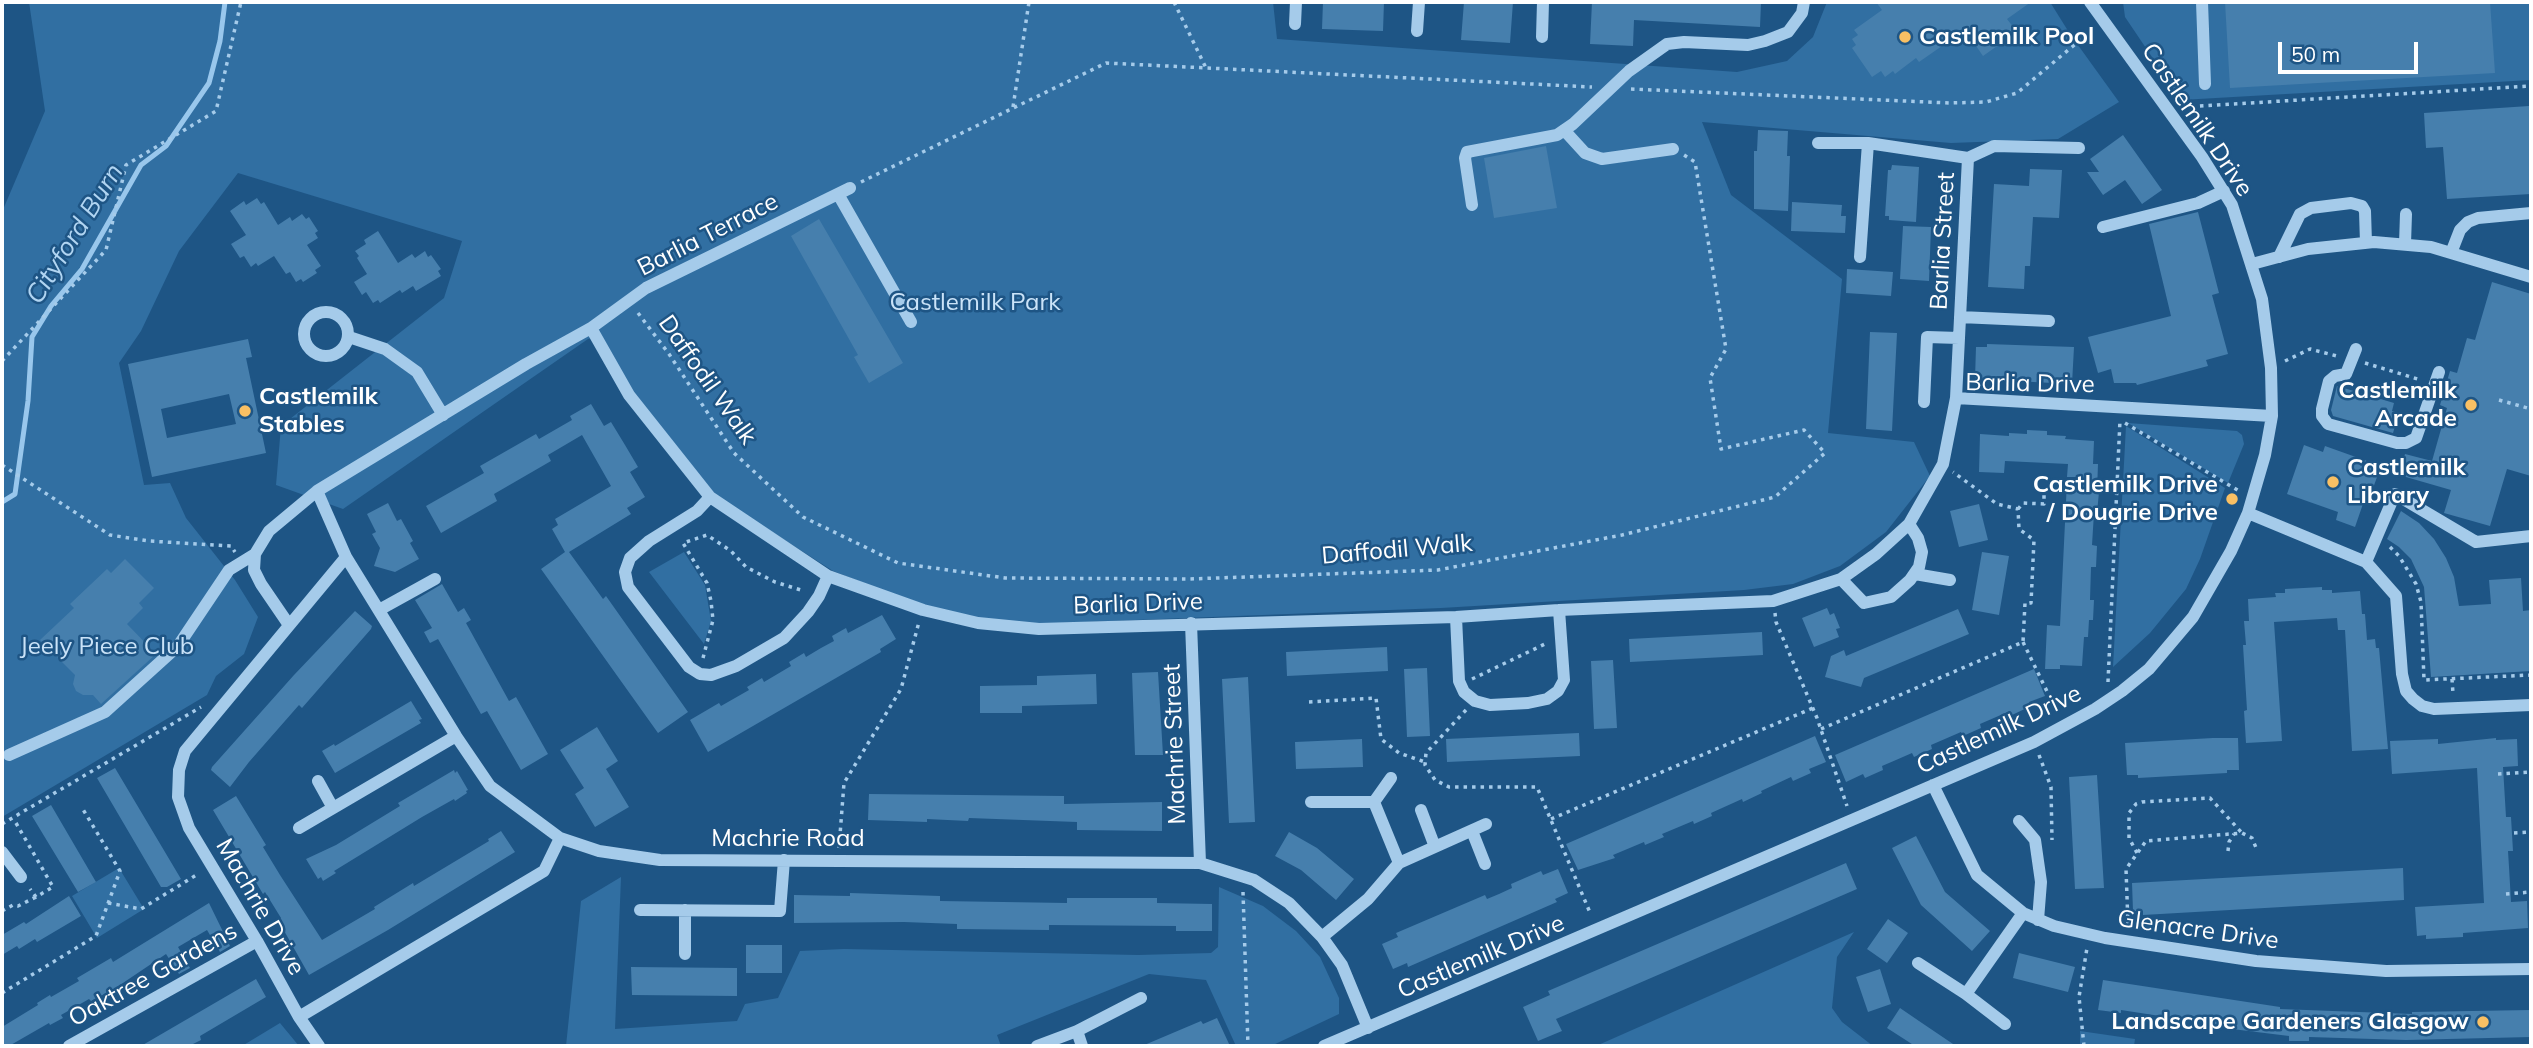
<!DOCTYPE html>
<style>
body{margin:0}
#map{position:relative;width:2533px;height:1048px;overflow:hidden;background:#1e5585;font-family:Mulish,sans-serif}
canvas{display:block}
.frame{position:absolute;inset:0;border:4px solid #fff;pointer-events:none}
.scale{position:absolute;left:2278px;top:42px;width:140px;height:32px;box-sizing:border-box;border:4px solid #fff;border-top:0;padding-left:9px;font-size:21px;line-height:24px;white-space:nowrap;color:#fff;-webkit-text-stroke:5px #1e5585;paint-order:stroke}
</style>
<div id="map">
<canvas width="2533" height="1048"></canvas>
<div class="frame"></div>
<div class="scale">50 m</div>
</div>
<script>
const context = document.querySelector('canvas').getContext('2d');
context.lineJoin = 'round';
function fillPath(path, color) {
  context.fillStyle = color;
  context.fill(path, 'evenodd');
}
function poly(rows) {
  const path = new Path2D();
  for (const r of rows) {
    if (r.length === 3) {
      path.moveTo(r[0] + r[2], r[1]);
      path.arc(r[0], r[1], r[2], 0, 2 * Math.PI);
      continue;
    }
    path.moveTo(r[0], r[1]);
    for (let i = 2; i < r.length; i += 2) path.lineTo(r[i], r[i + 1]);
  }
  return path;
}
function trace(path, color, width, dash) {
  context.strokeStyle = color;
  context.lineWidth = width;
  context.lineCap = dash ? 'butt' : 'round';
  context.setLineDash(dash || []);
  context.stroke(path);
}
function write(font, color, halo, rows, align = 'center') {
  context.font = font + ' Mulish,sans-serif';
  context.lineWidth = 5;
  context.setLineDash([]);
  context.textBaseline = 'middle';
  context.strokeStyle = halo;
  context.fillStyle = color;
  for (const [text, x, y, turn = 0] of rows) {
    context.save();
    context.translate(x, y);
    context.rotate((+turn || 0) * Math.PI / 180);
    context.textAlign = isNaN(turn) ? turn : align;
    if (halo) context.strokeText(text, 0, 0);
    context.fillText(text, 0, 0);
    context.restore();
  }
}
const green = poly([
 [29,2,1273,2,1277,39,1737,72,1787,61,1813,37,1827,2,2050,2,2070,34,2119,102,2058,139,1951,143,1702,122,1731,195,1842,279,1828,433,1914,442,1930,476,1886,532,1840,566,1793,584,1744,590,1441,608,1034,624,976,619,920,605,833,571,716,496,633,393,599,336,588,339,343,509,276,485,281,426,444,298,462,241,238,173,179,251,141,331,119,363,144,485,170,483,186,518,235,580,258,617,244,654,216,676,207,695,2,817,2,212,45,111],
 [2123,2,2531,2,2531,80,2181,100,2125,17],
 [2128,423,2237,431,2242,435,2244,444,2228,483],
 [2126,426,2225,488,2200,559,2186,589,2150,633,2113,667],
 [684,552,705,585,711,621,704,644,649,572],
 [119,868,144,909,97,938,72,896],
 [621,877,615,1029,737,1021,745,1004,778,998,800,951,844,949,1138,955,1211,953,1218,947,1219,887,1263,906,1296,931,1320,957,1339,998,1339,1014,1271,1046,1236,1046,1206,980,1149,974,997,1035,1001,1046,566,1046,581,901],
 [1854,932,1837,957,1832,1008,1842,1022,1873,1046,1596,1046],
 [280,1023,299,1046,242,1046],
 [2080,1031,2135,1039,2134,1046,2137,1046,2080,1046]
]);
const stream = poly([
 [2,502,15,494,28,401,32,337,51,306,82,269,141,165,166,146,209,83,220,41,225,2]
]);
const building = poly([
 [1323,2,1384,2,1383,31,1322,29],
 [1464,2,1513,2,1510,43,1461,40],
 [1592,2,1761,2,1760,27,1634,20,1633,46,1590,44],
 [1876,2,2031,2,2007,19,2017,32,1983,56,1965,30,1919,62,1916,58,1895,74,1893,71,1885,77,1881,71,1872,77,1852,48,1856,45,1852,39,1858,35,1854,30,1882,10],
 [2225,2,2490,2,2495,73,2230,88],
 [2529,106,2531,194,2447,199,2443,147,2426,148,2424,113],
 [1758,130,1788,131,1787,156,1790,156,1788,211,1754,209,1754,151,1757,151],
 [2123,135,2162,190,2142,204,2125,180,2103,195,2087,172,2099,172,2090,159],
 [1546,146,1557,208,1494,218,1484,158],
 [1892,165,1919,167,1916,222,1889,220,1889,216,1885,216,1888,170,1891,170],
 [2030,169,2062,170,2059,218,2033,217,2030,266,2025,266,2024,289,1988,287,1994,184,2029,186],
 [257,198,261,204,264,202,278,225,290,217,292,221,302,214,306,219,309,217,318,231,315,233,318,238,307,245,321,266,315,270,317,273,303,282,301,279,296,282,290,272,286,274,274,256,258,266,256,263,251,267,244,256,240,258,231,244,246,235,230,211,244,201,246,205],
 [1792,202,1842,205,1841,216,1846,216,1845,233,1791,231],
 [2198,212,2219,293,2212,295,2228,354,2206,360,2208,366,2137,385,2136,383,2114,383,2111,369,2098,373,2088,337,2171,316,2149,224],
 [819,219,903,363,869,383,854,357,858,355,791,236],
 [1903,226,1931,227,1929,281,1900,279],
 [378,231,398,263,412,254,415,258,425,251,428,257,431,255,441,269,438,271,441,276,416,291,413,286,402,293,400,290,380,303,378,300,373,303,366,292,362,295,354,282,367,274,357,258,359,256,355,251,366,244,364,240],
 [1847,269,1893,272,1891,296,1846,293],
 [2492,282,2531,294,2531,476,2507,469,2490,526,2444,513,2451,490,2399,475,2405,454,2432,461,2447,408,2440,405,2450,371,2457,373,2467,338,2475,340],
 [1870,332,1897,333,1892,431,1866,429],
 [248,339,252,357,246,358,266,453,152,477,128,364],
 [229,394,236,424,167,438,161,409],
 [1987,344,2074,347,2072,384,1975,379,1976,347,1987,347],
 [2337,386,2394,403,2392,411,2399,413,2393,433,2333,416,2331,410],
 [591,404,604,426,611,422,625,445,638,467,630,472,645,497,627,508,631,514,569,552,603,599,606,596,688,712,658,733,541,569,565,552,552,529,558,525,555,519,611,486,582,435,548,455,551,461,494,494,497,501,441,533,426,506,484,473,480,466,536,434,539,439,572,420,570,416],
 [2027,430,2047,431,2047,435,2066,436,2065,439,2094,441,2093,464,2098,464,2097,492,2099,492,2097,513,2094,513,2092,545,2097,546,2096,567,2091,567,2090,600,2094,600,2093,620,2089,620,2088,637,2084,637,2082,666,2060,665,2060,669,2045,669,2047,625,2060,626,2067,481,2080,477,2067,477,2068,464,2005,461,2004,473,1979,472,1980,434,2009,436,2009,433,2027,434],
 [2304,445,2323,452,2325,446,2381,466,2368,502,2364,501,2355,527,2336,520,2338,512,2287,494],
 [388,503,397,521,401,519,413,541,410,543,419,559,395,572,374,566,380,548,372,534,376,532,367,514],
 [1979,504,1988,540,1959,547,1950,511],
 [2401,511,2419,523,2434,539,2446,558,2454,577,2459,606,2491,604,2489,580,2521,578,2523,611,2531,610,2531,671,2431,677,2424,587,2411,559,2399,547,2387,539],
 [1982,552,2009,556,1999,615,1972,610],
 [125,559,154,588,139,603,143,608,127,624,156,654,101,704,93,695,83,695,76,691,73,684,75,675,40,640,74,608,70,604,107,569,111,573],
 [442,584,458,612,464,608,471,620,466,623,509,701,516,697,548,754,521,770,487,711,481,714,438,639,430,643,424,632,432,628,415,600],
 [2322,587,2322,590,2332,590,2332,593,2360,591,2362,614,2365,614,2367,640,2375,639,2376,648,2379,648,2388,749,2352,751,2345,630,2338,630,2337,618,2274,622,2282,741,2246,743,2244,711,2247,710,2243,645,2246,645,2244,621,2249,621,2248,599,2276,597,2275,593,2285,593,2285,589],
 [1827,608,1830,615,1834,613,1840,628,1836,629,1839,637,1814,647,1802,618],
 [1958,609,1969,634,1864,678,1861,687,1825,677,1831,656,1844,650,1846,656],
 [355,611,372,626,371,629,302,708,299,705,249,762,230,787,211,770,212,767,294,675],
 [882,615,896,639,880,649,881,652,708,752,690,720,719,703,721,706,749,690,747,687,762,678,764,682,791,666,789,662,804,653,806,657,821,648,834,641,832,636,846,628,848,633],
 [1762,632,1763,655,1630,662,1629,639],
 [1387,647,1388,671,1287,676,1286,652],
 [1613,660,1617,728,1594,729,1591,661],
 [1427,668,1430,736,1407,737,1404,669],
 [2034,669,2045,696,2029,702,2031,706,2012,715,2010,711,1980,724,1981,728,1963,736,1961,732,1931,745,1932,749,1914,757,1912,753,1896,760,1882,766,1883,770,1865,778,1863,774,1846,782,1835,755],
 [1158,672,1163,755,1135,755,1132,673],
 [1096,674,1097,704,1022,706,1022,713,980,713,980,686,1037,685,1037,676],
 [1248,677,1255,822,1229,823,1222,679],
 [411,701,422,719,419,720,421,723,335,773,322,751,334,744,335,746],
 [597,727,618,761,606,769,629,807,595,827,575,794,584,788,560,750],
 [1579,733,1580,756,1447,762,1446,739],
 [1815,736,1826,762,1809,769,1811,773,1793,781,1791,777,1761,791,1762,793,1743,802,1742,799,1711,813,1712,816,1694,824,1693,821,1662,834,1664,837,1645,845,1644,842,1613,855,1615,858,1578,870,1566,844],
 [2213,738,2238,738,2239,770,2227,770,2227,773,2138,778,2138,775,2127,775,2125,743],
 [2496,738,2496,740,2517,739,2518,766,2503,767,2506,817,2511,817,2513,851,2508,851,2509,867,2511,902,2527,901,2528,928,2463,933,2463,937,2426,939,2426,935,2417,936,2415,907,2484,903,2477,768,2392,774,2390,741,2438,739,2438,744],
 [1362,739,1363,767,1296,769,1295,742],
 [115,768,181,879,167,887,161,887,97,778],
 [454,770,455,773,457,771,468,790,466,791,467,793,455,801,454,799,422,817,334,871,336,873,323,881,321,877,318,879,306,859,336,845,400,806,398,803],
 [2097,775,2104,888,2075,889,2069,777],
 [869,794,1064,796,1064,804,1162,802,1162,831,1077,830,1077,822,969,818,968,821,927,819,927,822,868,820],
 [236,796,266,845,263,847,280,875,322,940,375,909,374,907,413,883,414,886,489,841,488,839,501,831,515,852,388,930,309,975,278,920,281,918,265,892,263,894,213,810],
 [51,805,96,882,78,892,32,816],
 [1289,832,1317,848,1354,879,1336,900,1301,870,1275,856],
 [1916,836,1945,892,1990,931,1972,951,1921,905,1892,848],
 [1846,863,1857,889,1556,1019,1562,1031,1538,1041,1523,1007,1550,995,1548,991],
 [2403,868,2404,900,2143,915,2143,911,2133,911,2132,883],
 [1558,869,1568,893,1555,899,1557,902,1408,967,1407,963,1393,969,1382,944,1398,937,1396,933,1485,895,1487,899,1499,894,1512,888,1511,884,1541,871,1543,875],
 [850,893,940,896,940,901,1067,903,1067,898,1157,898,1157,903,1212,904,1212,931,1176,931,1176,926,1049,925,1049,930,957,929,957,924,904,922,794,923,794,895,850,896],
 [69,896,81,916,37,942,35,939,19,949,17,946,2,955,2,935,24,922,26,924],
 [209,903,230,946,220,952,207,930,178,947,190,968,179,974,166,954,114,989,91,1001,89,999,61,1015,63,1018,50,1025,49,1023,9,1046,2,1046,2,1027,38,1005,37,1003,50,995,51,997,79,981,77,978,111,958,113,962],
 [1888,919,1908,933,1887,963,1867,949],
 [746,945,782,945,782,973,746,973],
 [2019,953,2075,967,2068,992,2013,978],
 [631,967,737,968,737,996,632,995],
 [1880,969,1891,1004,1868,1012,1856,977],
 [256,979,266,997,200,1036,201,1040,189,1046,141,1046],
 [2103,980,2280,1007,2280,1009,2412,1014,2412,1012,2531,1010,2531,1037,2406,1040,2309,1037,2309,1041,2289,1041,2289,1036,2224,1028,2225,1026,2121,1010,2121,1013,2098,1010],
 [1900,1008,1919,1021,1956,1046,1915,1046,1887,1028],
 [1217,1018,1230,1046,1142,1046,1201,1021,1203,1024]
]);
const path = poly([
 [1174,2,1206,68],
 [1631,89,1949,103,1986,102,2017,93,2092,30],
 [1013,107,1029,2],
 [2183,107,2531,86],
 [861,182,1106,63,1592,87],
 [638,313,669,354,734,453,803,517,898,563,1005,578,1190,579,1438,570,1622,535,1775,497,1825,453,1804,430,1721,449,1710,378,1726,349,1695,162,1684,155],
 [2,361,106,250,126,165,216,111,241,2],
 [2285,361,2310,349,2337,356],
 [2365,363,2421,380],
 [2499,400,2531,409],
 [2125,423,2239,491],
 [2,465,110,535,149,541,231,546,235,552],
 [2018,509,2023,503,2044,504,2044,488],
 [2390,547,2399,556,2416,584,2421,602,2424,680,2531,675],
 [1775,613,1776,622,1817,718,1847,806],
 [2023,642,2057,712],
 [703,658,713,620,711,601,707,583,683,543,707,535,731,551,746,567,775,582,804,591],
 [1472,679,1547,643],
 [2452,679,2453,694],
 [2108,682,2120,420],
 [1309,702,1376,698,1381,739,1399,753,1425,762],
 [1466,710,1426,753,1425,765,1435,780,1449,787,1537,787,1591,915],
 [1821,729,2023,642,2025,603,2031,603,2034,540,2019,529,2018,509,1997,504,1953,472],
 [2039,755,2051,787,2052,840],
 [2498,774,2531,772],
 [1551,819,1813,708],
 [16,823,53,887,36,897,30,889],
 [2,824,201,707],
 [2514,833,2531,832],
 [839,848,844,783,901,689,919,622],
 [2228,851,2229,842,2234,834],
 [2137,853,2129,838,2129,813,2136,804,2142,802,2210,798,2242,833],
 [1243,892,1248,1046],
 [2506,894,2531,892],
 [108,903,141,909,198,874],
 [2,911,13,905,18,906,36,897],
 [2128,925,2126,869,2146,841,2242,833,2252,838,2257,850],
 [2,993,96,936,120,871,81,806],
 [2084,1046,2079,997,2087,948]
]);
const minor = poly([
 [2202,2,2205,84],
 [1295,24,1296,2],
 [1417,31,1419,2],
 [1542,37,1543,2],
 [1564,130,1585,153,1602,159,1673,149],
 [1818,143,1868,143,1968,158],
 [1968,158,1994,146,2079,148],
 [838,194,911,322],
 [1472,205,1465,158,1467,152,1557,135,1573,124,1629,71,1667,44,1684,42,1748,45,1765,41,1788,32,1802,13,1804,2],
 [2103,227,2198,203,2224,191],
 [2405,244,2406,214],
 [2451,253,2460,230,2468,222,2478,218,2531,213],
 [1860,257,1868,143],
 [2279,257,2300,214,2311,208,2351,203,2362,206,2365,211,2366,243],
 [2252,264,2308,249,2374,242,2431,247,2531,277],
 [326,334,22],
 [1960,317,2049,321],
 [591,328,646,288,850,188],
 [349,337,385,349,417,372,443,415],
 [2356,349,2346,374,2335,376,2329,381,2322,409,2322,416,2328,424,2397,443,2406,443,2416,438,2439,372],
 [1956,398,1968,158],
 [1924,402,1927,337,1959,338],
 [317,491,346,557,456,736,490,786,560,838,599,851,660,860,1200,863,1254,880,1289,903,1322,937,1342,965,1368,1028],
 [710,497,697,511,649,541,630,558,625,572,628,587,689,667,700,674,711,675,736,666,784,638,808,612,819,596,828,576],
 [2248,513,2366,562,2396,596,2402,674,2406,691,2413,699,2422,706,2434,709,2531,705],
 [346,557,185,751,179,770,178,797,189,828,257,941,299,1017,544,871,560,838],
 [2366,562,2395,494,2476,542,2531,536],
 [1915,574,1950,580],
 [1841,579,1864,603,1891,597,1910,580,1919,567,1922,552,1918,538,1909,524],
 [379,610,435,579],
 [1456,617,1459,681,1464,692,1475,701,1490,705,1528,703,1547,699,1558,691,1564,680,1559,610],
 [1191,623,1200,863],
 [289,625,261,584,254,570,255,554,269,531,317,491,526,364,591,328,629,395,710,497,828,576,923,610,978,623,1039,629,1456,617,1559,610,1773,601,1841,579,1876,554,1909,524,1943,464,1956,398,2272,416],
 [9,755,105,712,178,646,229,570,255,554],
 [318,781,333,808],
 [1933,785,1977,875,2023,913,2054,926,2105,938,2256,961,2386,971,2531,969],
 [1311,802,1374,802,1391,778],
 [1374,802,1399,863],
 [1421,810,1435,847],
 [2019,821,2035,840,2041,882,2038,920],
 [299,828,456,736],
 [1472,831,1485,864],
 [2,852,21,877],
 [640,910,780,911,784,860],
 [685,910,685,954],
 [1322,937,1368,899,1399,863,1486,824],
 [1918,963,1966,994,2005,1024],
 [1966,994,2023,913],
 [299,1017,319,1046],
 [1077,1031,1082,1046],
 [69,1046,257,941],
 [1037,1046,1077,1031,1141,998],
 [1324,1046,2034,742,2095,709,2122,691,2149,669,2193,617,2231,551,2248,513,2265,455,2272,416,2271,368,2262,299,2232,205,2202,157,2090,2]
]);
const markers = [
 [1905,37,7,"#f9c064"],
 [2471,405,7,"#f9c064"],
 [245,411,7,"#f9c064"],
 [2333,482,7,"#f9c064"],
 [2232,499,7,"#f9c064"],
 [2483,1022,7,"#f9c064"]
];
const poiNames = [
 ["Castlemilk Pool",1919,37],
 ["Castlemilk",2457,391,"right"],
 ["Arcade",2457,419,"right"],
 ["Castlemilk",259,397],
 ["Stables",259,425],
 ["Castlemilk",2347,468],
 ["Library",2347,496],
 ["Castlemilk Drive",2218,485,"right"],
 ["/ Dougrie Drive",2218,513,"right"],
 ["Landscape Gardeners Glasgow",2469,1022,"right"]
];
const streetNames = [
 ["Castlemilk Drive",2197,120,56],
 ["Barlia Terrace",708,235,-27],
 ["Barlia Street",1943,241,-87],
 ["Daffodil Walk",707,380,55],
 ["Barlia Drive",2030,384,1],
 ["Daffodil Walk",1397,550,-5],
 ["Barlia Drive",1138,604,-2],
 ["Castlemilk Drive",1999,730,-25],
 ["Machrie Street",1175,744,-92],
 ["Machrie Road",788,839],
 ["Machrie Drive",260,907,60],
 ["Glenacre Drive",2198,930,8],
 ["Castlemilk Drive",1481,957,-23],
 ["Oaktree Gardens",153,975,-29]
];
const parkNames = [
 ["Castlemilk Park",975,303],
 ["Jeely Piece Club",107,647]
];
const waterNames = [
 ["Cityford Burn",75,234,-58]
];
fillPath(green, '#316fa2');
trace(stream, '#99c7ec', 5);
fillPath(building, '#467fad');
trace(path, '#a5cbea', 3.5, [3.5, 5]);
trace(minor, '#a5cbea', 12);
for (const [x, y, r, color] of markers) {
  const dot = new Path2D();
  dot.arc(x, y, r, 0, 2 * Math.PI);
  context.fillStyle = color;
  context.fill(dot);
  trace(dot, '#1e5585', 2.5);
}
write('bold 24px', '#fff', '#1e5585', poiNames, 'left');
write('24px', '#fff', '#1e5585', streetNames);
write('24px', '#cae3f8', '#1e5585', parkNames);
write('italic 26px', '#b1d5f2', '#1e5585', waterNames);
</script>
